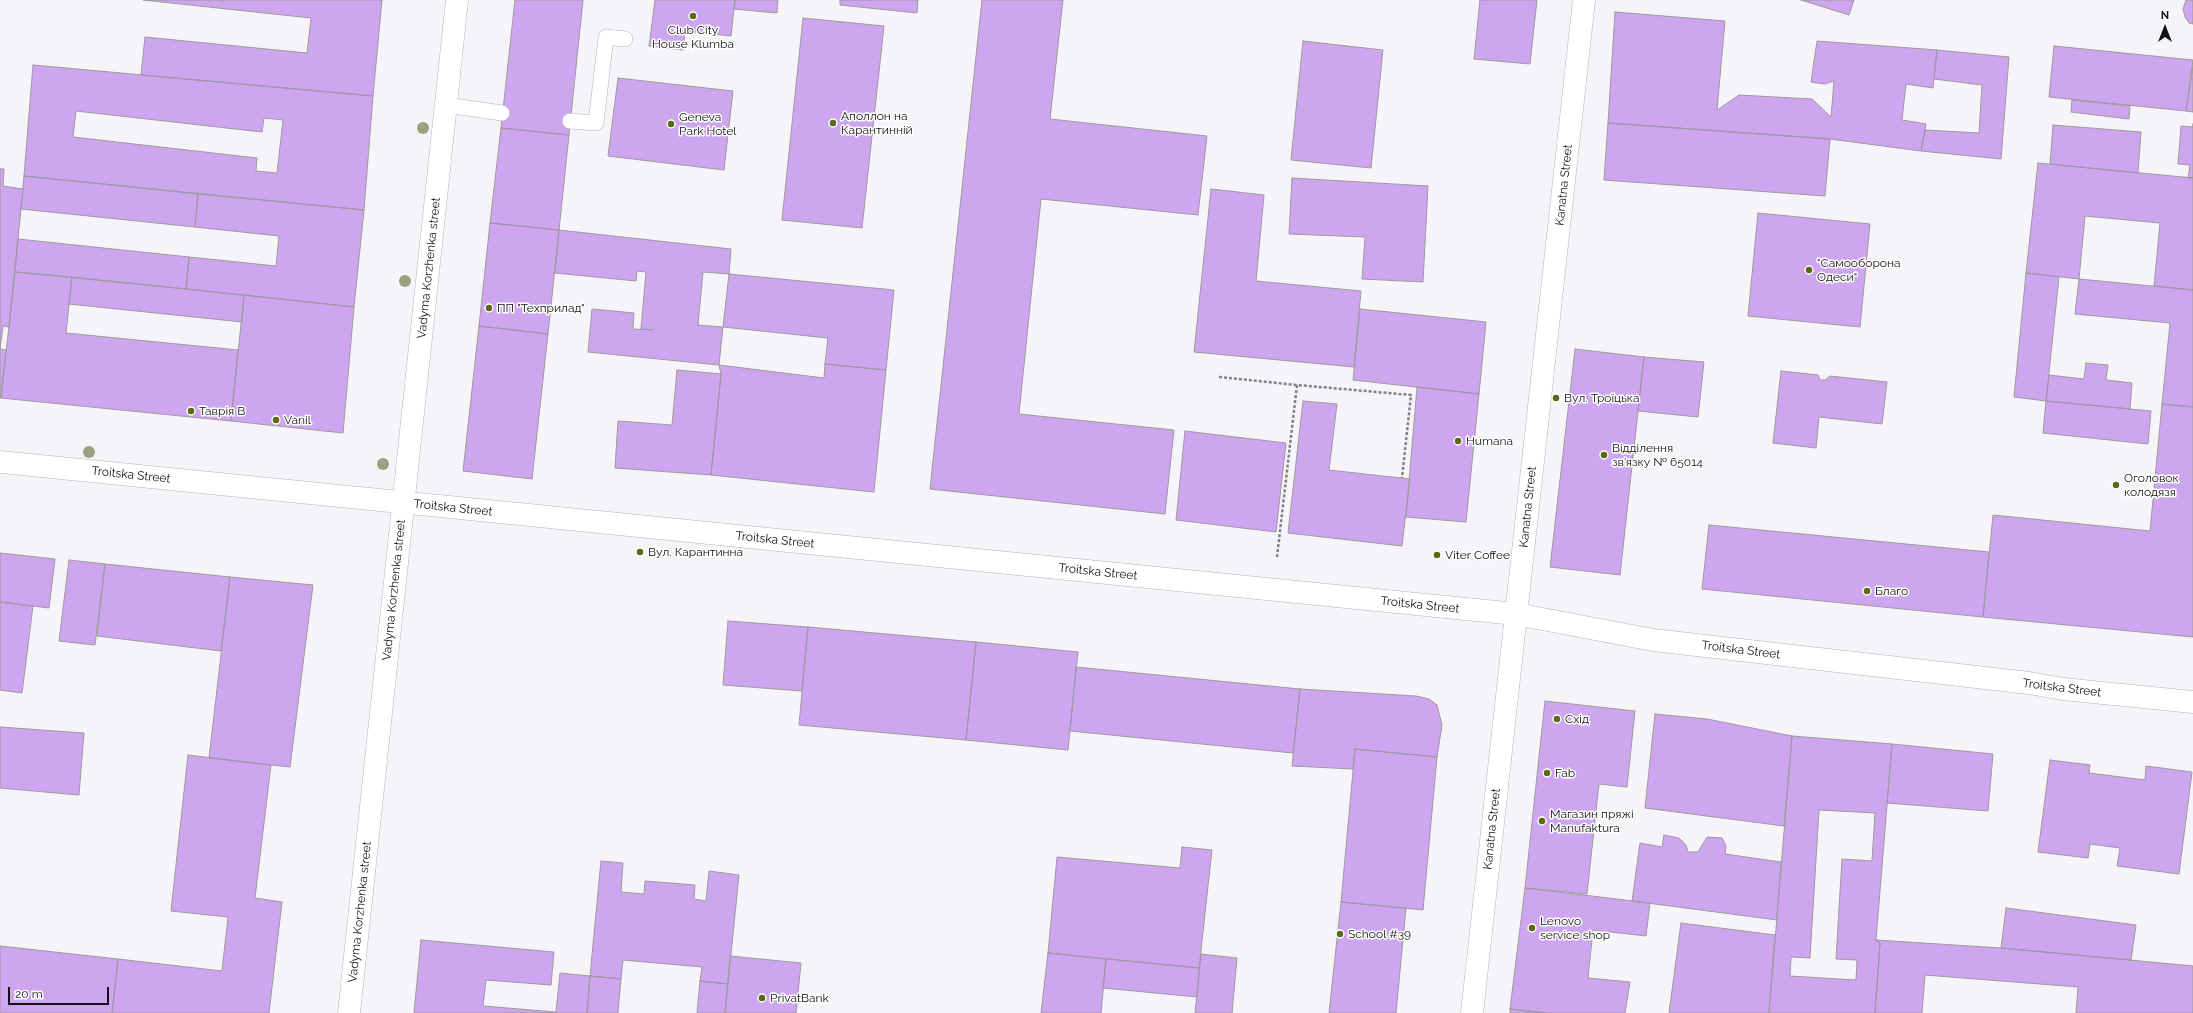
<!DOCTYPE html>
<meta charset="utf-8">
<style>
body{margin:0}
#map{position:relative;width:2193px;height:1013px;overflow:hidden;background:#f7f4f9;font-family:Raleway,sans-serif}
canvas{display:block}
.north{position:absolute;left:2145px;top:8px;width:40px;height:40px;-webkit-text-stroke:3px #fff;paint-order:stroke;rotate:0deg;font-size:11px;font-weight:700;line-height:16px;text-align:center;color:#121113}
.north::after{content:'';display:block;margin:auto;width:14px;height:18px;background:#121113;clip-path:polygon(50% 0,100% 100%,50% 72%,0 100%)}
.scale{position:absolute;left:8px;top:987px;width:101px;height:18px;box-sizing:border-box;border:2px solid #121113;border-top:0;padding-left:5px;font-size:12px;line-height:14px;white-space:nowrap;color:#121113;-webkit-text-stroke:3px #fff;paint-order:stroke}
</style>
<div id="map">
<canvas width="2193" height="1013"></canvas>
<div class="north">N</div>
<div class="scale">20 m</div>
</div>
<script>
const context = document.querySelector('canvas').getContext('2d');
context.lineJoin = 'round';
function fillPath(path, color) {
  context.fillStyle = color;
  context.fill(path, 'evenodd');
}
function poly(rows) {
  const path = new Path2D();
  for (const r of rows) {
    path.moveTo(r[0], r[1]);
    for (let i = 2; i < r.length; i += 2) path.lineTo(r[i], r[i + 1]);
  }
  return path;
}
function trace(path, color, width, dash) {
  context.strokeStyle = color;
  context.lineWidth = width;
  context.lineCap = dash ? 'butt' : 'round';
  context.setLineDash(dash || []);
  context.stroke(path);
}
function write(font, color, halo, rows, align = 'center') {
  context.font = font + ' Raleway,sans-serif';
  context.lineWidth = 3;
  context.setLineDash([]);
  context.textBaseline = 'middle';
  context.strokeStyle = halo;
  context.fillStyle = color;
  for (const [text, x, y, turn = 0] of rows) {
    context.save();
    context.translate(x, y);
    context.rotate((+turn || 0) * Math.PI / 180);
    context.textAlign = isNaN(turn) ? turn : align;
    if (halo) context.strokeText(text, 0, 0);
    context.fillText(text, 0, 0);
    context.restore();
  }
}
const building = poly([
 [382,0,373,96,141,75,145,37,307,53,311,18,143,0,382,0],
 [515,0,583,0,569,135,501,128,515,0],
 [655,0,735,0,731,36,685,31,683,50,649,46,655,0],
 [735,0,778,0,777,13,734,9,735,0],
 [840,0,918,0,917,13,840,5,840,0],
 [982,0,1063,0,1050,119,1207,136,1198,215,1041,199,1019,414,1174,430,1165,514,930,489,982,0],
 [1480,0,1537,0,1530,64,1474,59,1480,0],
 [1801,0,1854,0,1849,15,1801,0],
 [2186,0,2193,0,2193,24,2189,23,2185,17,2183,9,2186,0],
 [1615,12,1725,21,1717,110,1739,95,1812,99,1831,117,1834,81,1824,84,1811,82,1817,41,1937,50,1933,88,1906,84,1902,120,1926,124,1921,151,1830,139,1608,123,1615,12],
 [803,18,884,26,862,228,782,220,803,18],
 [1303,41,1383,50,1371,168,1291,160,1303,41],
 [2054,46,2193,60,2186,111,2049,97,2054,46],
 [1937,50,2009,57,2001,159,1921,151,1925,130,1979,133,1982,85,1934,79,1937,50],
 [33,65,373,96,364,210,24,176,33,65],
 [76,111,262,132,264,118,283,120,277,173,256,171,257,158,73,137,76,111],
 [2193,66,2193,112,2186,111,2193,66],
 [618,78,733,91,724,170,608,156,618,78],
 [2072,100,2130,106,2129,119,2071,112,2072,100],
 [1608,123,1830,139,1825,196,1604,180,1608,123],
 [2193,124,2193,178,2188,178,2190,165,2178,164,2181,126,2193,127,2193,124],
 [2053,125,2141,132,2138,173,2050,164,2053,125],
 [501,128,569,135,559,230,490,223,501,128],
 [2038,163,2193,178,2193,290,2154,286,2160,223,2085,216,2079,279,2026,273,2038,163],
 [0,169,4,169,3,186,23,189,9,327,3,326,0,349,6,350,1,398,0,398,0,169],
 [24,176,198,194,195,227,21,209,24,176],
 [1292,178,1428,186,1423,282,1362,279,1365,237,1289,234,1292,178],
 [1211,189,1264,195,1256,281,1361,291,1354,367,1194,352,1211,189],
 [198,194,364,210,354,307,186,289,189,257,276,266,279,236,195,227,198,194],
 [1758,213,1870,224,1860,327,1748,316,1758,213],
 [490,223,559,230,548,334,479,326,490,223],
 [559,230,731,249,729,274,703,272,698,325,723,327,719,365,588,352,592,309,634,313,633,329,653,330,641,329,646,272,637,271,636,281,555,273,559,230],
 [18,239,189,257,186,289,15,272,18,239],
 [15,272,72,277,66,333,238,350,231,421,1,398,15,272],
 [2026,273,2059,277,2046,401,2014,397,2026,273],
 [729,274,894,290,886,370,825,364,828,338,723,327,729,274],
 [72,277,244,295,242,322,69,304,72,277],
 [2079,279,2193,290,2193,407,2162,404,2170,323,2075,314,2079,279],
 [244,295,354,307,343,433,231,421,244,295],
 [1360,309,1486,322,1479,394,1353,380,1360,309],
 [479,326,548,334,532,479,463,471,479,326],
 [1575,349,1644,357,1620,575,1550,567,1575,349],
 [1644,357,1704,362,1698,417,1638,411,1644,357],
 [2086,363,2108,365,2106,380,2132,383,2130,409,2046,401,2049,375,2084,379,2086,363],
 [825,364,886,370,874,492,711,475,721,374,719,365,824,378,825,364],
 [677,370,721,374,711,475,615,468,618,421,672,425,677,370],
 [1781,371,1818,375,1820,380,1825,380,1830,376,1887,382,1882,424,1819,417,1816,448,1773,443,1781,371],
 [1417,387,1479,394,1466,522,1406,517,1417,387],
 [1303,401,1337,404,1329,470,1410,479,1402,546,1288,533,1303,401],
 [2046,401,2151,411,2148,444,2043,433,2046,401],
 [2162,404,2193,407,2193,637,1983,617,1993,515,2150,531,2162,404],
 [1185,431,1286,443,1276,532,1176,520,1185,431],
 [1709,525,1989,552,1983,617,1702,589,1709,525],
 [0,553,55,559,49,608,0,602,0,553],
 [69,560,105,564,95,645,59,641,69,560],
 [105,564,230,577,221,651,97,636,105,564],
 [230,577,313,585,290,767,209,758,230,577],
 [0,602,33,606,22,693,0,690,0,602],
 [728,621,808,627,802,691,723,685,728,621],
 [808,627,976,642,966,740,799,725,808,627],
 [976,642,1078,652,1068,750,966,740,976,642],
 [1076,667,1300,689,1293,753,1070,731,1076,667],
 [1300,689,1416,696,1429,699,1437,705,1442,725,1437,757,1355,749,1353,769,1292,766,1300,689],
 [1545,701,1635,711,1627,787,1599,784,1587,894,1525,888,1545,701],
 [1655,714,1707,719,1792,736,1784,826,1645,808,1655,714],
 [0,727,84,733,79,795,0,788,0,727],
 [1792,736,1892,744,1876,940,1880,943,1875,1013,1769,1013,1792,736],
 [1819,810,1875,813,1872,861,1842,859,1836,959,1857,960,1856,980,1790,976,1791,957,1810,958,1819,810],
 [1892,744,1993,754,1988,811,1887,803,1892,744],
 [1355,749,1437,757,1423,910,1341,902,1355,749],
 [188,755,271,765,255,898,282,902,269,1013,112,1013,118,959,222,971,228,917,171,911,188,755],
 [2050,760,2090,765,2089,773,2145,780,2146,766,2192,772,2179,874,2117,866,2120,848,2090,844,2088,858,2038,852,2050,760],
 [1664,835,1679,838,1686,845,1688,852,1698,852,1707,837,1722,838,1726,846,1725,854,1781,862,1777,920,1632,901,1640,843,1662,847,1664,835],
 [1182,847,1212,850,1199,968,1048,953,1057,857,1180,868,1182,847],
 [601,861,623,863,621,892,644,894,645,881,695,885,694,899,706,901,709,871,739,875,728,984,700,981,702,967,623,960,621,979,590,976,601,861],
 [1525,888,1650,903,1646,936,1593,930,1588,978,1630,982,1625,1013,1546,1013,1510,1009,1525,888],
 [1341,902,1406,908,1396,1013,1329,1013,1341,902],
 [2006,908,2136,925,2131,960,2001,948,2006,908],
 [1681,923,1775,935,1769,1013,1669,1013,1681,923],
 [421,940,554,952,551,985,486,980,483,1006,556,1012,560,973,590,976,587,1013,414,1013,421,940],
 [1876,940,2001,948,2193,966,2193,1013,2076,1013,2078,987,1925,975,1922,1013,1875,1013,1880,943,1876,940],
 [0,946,118,959,112,1013,0,1013,0,946],
 [1048,953,1106,959,1101,1013,1041,1013,1048,953],
 [1201,954,1237,958,1232,1013,1195,1013,1201,954],
 [730,956,801,963,796,1013,725,1013,730,956],
 [1106,959,1199,968,1197,997,1103,988,1106,959],
 [590,976,621,979,618,1013,587,1013,590,976],
 [700,981,728,984,725,1013,697,1013,700,981],
 [1510,1009,1546,1013,1510,1013,1510,1009]
]);
const path = poly([
 [1219,377,1297,385],
 [1277,557,1297,385,1411,395,1402,478]
]);
const lane = poly([
 [446,105,502,113],
 [570,121,596,123,606,37,625,39]
]);
const street = poly([
 [1516,614,1653,640,2029,683,2063,689,2193,702]
]);
const secondary = poly([
 [0,462,1516,614],
 [349,1013,457,0],
 [1472,1013,1584,0]
]);
const trees = [
 [423,128],
 [405,281],
 [89,452],
 [383,464]
];
const markers = [
 [693,16,4,"#5a6912"],
 [833,123,4,"#5a6912"],
 [671,124,4,"#5a6912"],
 [1809,270,4,"#5a6912"],
 [489,308,4,"#5a6912"],
 [1556,398,4,"#5a6912"],
 [191,411,4,"#5a6912"],
 [276,420,4,"#5a6912"],
 [1458,441,4,"#5a6912"],
 [1604,455,4,"#5a6912"],
 [2116,485,4,"#5a6912"],
 [640,552,4,"#5a6912"],
 [1437,555,4,"#5a6912"],
 [1867,591,4,"#5a6912"],
 [1557,719,4,"#5a6912"],
 [1547,773,4,"#5a6912"],
 [1542,821,4,"#5a6912"],
 [1532,928,4,"#5a6912"],
 [1340,934,4,"#5a6912"],
 [762,998,4,"#5a6912"]
];
const poiNames = [
 ["Club City",693,30,"center"],
 ["House Klumba",693,44,"center"],
 ["Аполлон на",841,116],
 ["Карантинній",841,130],
 ["Geneva",679,117],
 ["Park Hotel",679,131],
 ["\"Самооборона",1817,263],
 ["Одеси\"",1817,277],
 ["ПП \"Техприлад\"",497,308],
 ["Вул. Троїцька",1564,398],
 ["Таврія В",199,411],
 ["Vanil",284,420],
 ["Humana",1466,441],
 ["Відділення",1612,448],
 ["зв'язку № 65014",1612,462],
 ["Оголовок",2124,478],
 ["колодязя",2124,492],
 ["Вул. Карантинна",648,552],
 ["Viter Coffee",1445,555],
 ["Благо",1875,591],
 ["Схiд",1565,719],
 ["Fab",1555,773],
 ["Магазин пряжі",1550,814],
 ["Manufaktura",1550,828],
 ["Lenovo",1540,921],
 ["service shop",1540,935],
 ["School #39",1348,934],
 ["PrivatBank",770,998]
];
const streetNames = [
 ["Kanatna Street",1564,185,-84],
 ["Vadyma Korzhenka street",429,268,-84],
 ["Troitska Street",131,475,6],
 ["Kanatna Street",1528,507,-84],
 ["Troitska Street",453,508,6],
 ["Troitska Street",775,540,6],
 ["Troitska Street",1098,572,6],
 ["Vadyma Korzhenka street",394,590,-84],
 ["Troitska Street",1420,605,6],
 ["Troitska Street",1741,650,7],
 ["Troitska Street",2062,688,7],
 ["Kanatna Street",1492,829,-84],
 ["Vadyma Korzhenka street",360,912,-84]
];
fillPath(building, '#cea5ef');
trace(building, '#9c999e', 1);
trace(lane, '#b5b2b7', 16);
trace(street, '#b5b2b7', 23);
trace(secondary, '#b5b2b7', 23);
trace(path, '#828084', 2.5, [3, 2]);
trace(lane, '#fff', 15);
trace(street, '#fff', 22);
trace(secondary, '#fff', 22);
context.fillStyle = '#9ba081';
for (const [x, y] of trees) {
  context.beginPath();
  context.arc(x, y, 6, 0, 2 * Math.PI);
  context.fill();
}
for (const [x, y, r, color] of markers) {
  const dot = new Path2D();
  dot.arc(x, y, r, 0, 2 * Math.PI);
  context.fillStyle = color;
  context.fill(dot);
  trace(dot, '#fff', 1.5);
}
write('12px', '#121113', '#fff', poiNames, 'left');
write('12px', '#121113', '#fff', streetNames);
</script>
